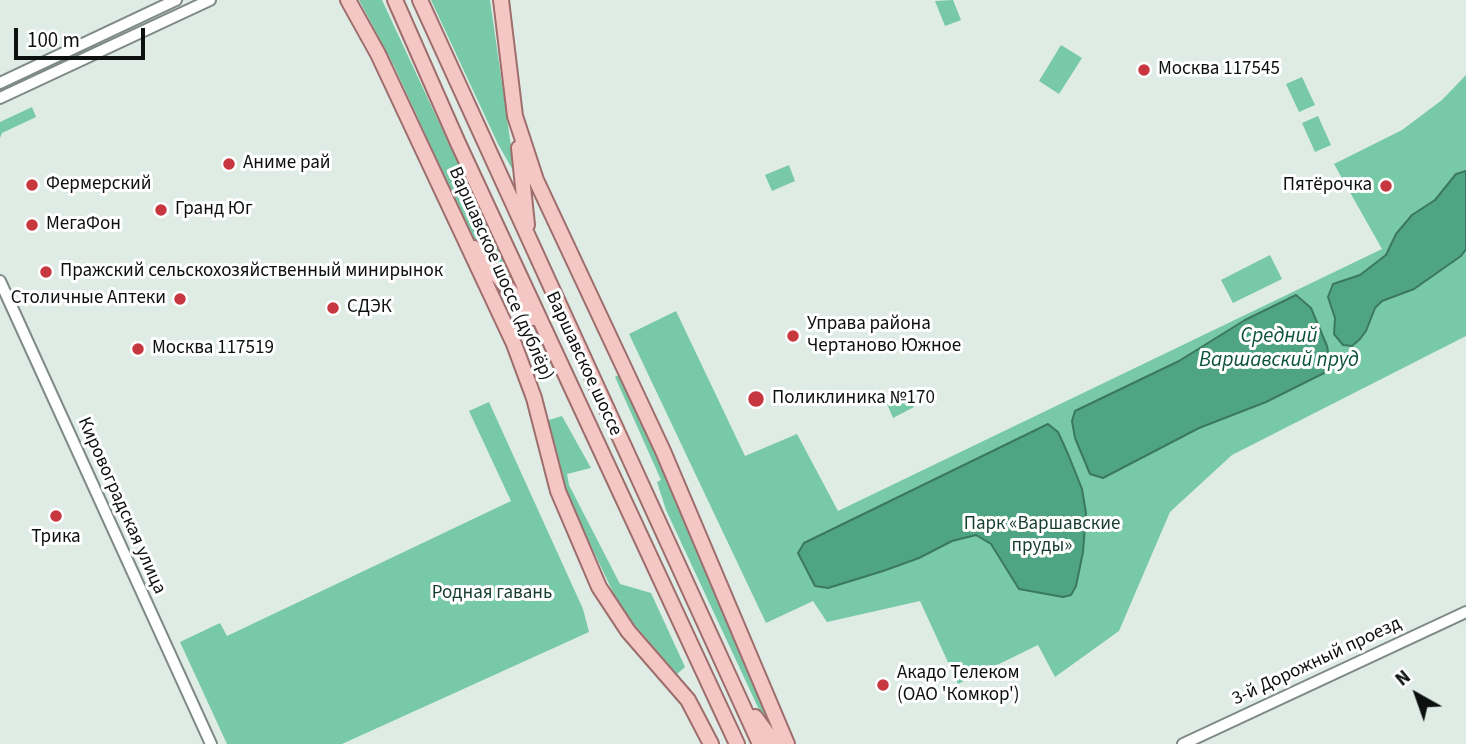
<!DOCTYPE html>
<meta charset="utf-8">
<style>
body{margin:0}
#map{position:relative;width:1466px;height:744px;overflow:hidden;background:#dfece6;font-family:"Source Sans 3",sans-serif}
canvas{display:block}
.north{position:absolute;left:1382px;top:660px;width:70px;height:70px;-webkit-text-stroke:5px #fff;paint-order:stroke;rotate:320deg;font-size:19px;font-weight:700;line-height:28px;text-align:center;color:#0c100e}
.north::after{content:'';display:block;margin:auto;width:24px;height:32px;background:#0c100e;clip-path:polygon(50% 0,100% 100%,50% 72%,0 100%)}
.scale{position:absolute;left:14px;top:28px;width:131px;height:32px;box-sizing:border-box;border:4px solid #0c100e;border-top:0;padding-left:9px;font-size:21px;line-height:24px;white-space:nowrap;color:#0c100e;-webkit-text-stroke:5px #fff;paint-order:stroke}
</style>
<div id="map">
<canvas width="1466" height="744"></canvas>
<div class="north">N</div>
<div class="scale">100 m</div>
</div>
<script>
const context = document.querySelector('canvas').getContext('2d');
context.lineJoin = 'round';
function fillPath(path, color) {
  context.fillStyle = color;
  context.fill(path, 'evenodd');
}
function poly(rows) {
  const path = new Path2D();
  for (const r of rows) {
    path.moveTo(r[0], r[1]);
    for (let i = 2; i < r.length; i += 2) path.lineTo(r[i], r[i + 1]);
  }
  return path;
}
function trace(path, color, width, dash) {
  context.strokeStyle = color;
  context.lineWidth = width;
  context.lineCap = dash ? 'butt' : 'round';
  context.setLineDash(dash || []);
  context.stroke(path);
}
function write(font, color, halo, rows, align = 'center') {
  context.font = font + ' "Source Sans 3",sans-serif';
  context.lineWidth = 6;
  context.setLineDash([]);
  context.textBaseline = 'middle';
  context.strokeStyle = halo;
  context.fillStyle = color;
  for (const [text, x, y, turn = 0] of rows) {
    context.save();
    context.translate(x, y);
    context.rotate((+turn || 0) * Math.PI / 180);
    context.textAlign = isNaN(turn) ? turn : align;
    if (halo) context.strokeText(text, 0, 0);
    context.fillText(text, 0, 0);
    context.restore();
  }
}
const green = poly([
 [359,0,382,0,510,275,508,278,475,242,394,66],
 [431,0,490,0,515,174,498,144],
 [953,0,961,20,945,26,935,1],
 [1061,45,1082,58,1059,94,1039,81],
 [1466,75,1466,336,1232,455,1170,512,1119,631,1055,677,1038,645,958,684,920,601,827,622,813,601,766,623,629,334,676,311,745,456,797,434,838,511,1382,249,1334,164,1402,130,1442,100],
 [1302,77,1315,105,1299,112,1286,84],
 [32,107,36,117,2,133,0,138,0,122],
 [1318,116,1331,145,1315,152,1302,123],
 [789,165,795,181,772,191,765,175],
 [1270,255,1282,279,1233,303,1221,280],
 [622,373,715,581,773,731,762,716,666,510,657,482,661,480,615,377],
 [908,394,914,407,893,418,887,404],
 [489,402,583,609,589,632,342,744,227,744,180,642,220,623,227,636,511,501,469,411],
 [562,416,591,468,567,474,569,485,620,584,651,593,685,667,677,674,621,609,563,487,546,421]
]);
const water = poly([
 [1466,171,1466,249,1461,256,1414,289,1382,301,1375,308,1366,331,1360,339,1352,346,1343,345,1334,334,1335,318,1328,297,1333,284,1360,275,1386,255,1396,234,1412,215,1435,200,1456,174,1466,171],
 [1296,295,1311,308,1327,346,1330,363,1324,373,1266,402,1199,428,1103,478,1090,474,1075,438,1072,421,1075,411,1179,361,1245,320,1296,295],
 [1048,424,1058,432,1068,454,1082,489,1086,513,1083,552,1076,586,1071,595,1063,597,1019,589,991,544,976,535,952,541,919,558,883,571,828,588,815,586,798,553,804,543,1048,424]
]);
const minor = poly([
 [0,83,176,0],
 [0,98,210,0],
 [0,281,211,744],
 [1183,744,1466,612]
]);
const major = poly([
 [348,0,378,54,514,344,534,398,558,491,599,587,628,631,688,700,711,744],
 [395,0,458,143,737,744],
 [420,0,760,744],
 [501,0,515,116,536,180,663,451,787,744],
 [519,148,527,225],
 [474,248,533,318],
 [755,717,775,744]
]);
const markers = [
 [1144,70,7,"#c73740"],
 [229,164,7,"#c73740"],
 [32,185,7,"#c73740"],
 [1386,186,7,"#c73740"],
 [161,210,7,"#c73740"],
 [32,225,7,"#c73740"],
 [46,272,7,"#c73740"],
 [180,299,7,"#c73740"],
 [333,308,7,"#c73740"],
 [793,336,7,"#c73740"],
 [138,349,7,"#c73740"],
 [756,399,9,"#c73740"],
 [56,516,7,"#c73740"],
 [883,685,7,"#c73740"]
];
const poiNames = [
 ["Москва 117545",1158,70],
 ["Аниме рай",243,164],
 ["Фермерский",46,185],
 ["Пятёрочка",1372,186,"right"],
 ["Гранд Юг",175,210],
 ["МегаФон",46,225],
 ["Пражский сельскохозяйственный минирынок",60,272],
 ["Столичные Аптеки",166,299,"right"],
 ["СДЭК",347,308],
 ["Управа района",807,325],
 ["Чертаново Южное",807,347],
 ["Москва 117519",152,349],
 ["Поликлиника №170",772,399],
 ["Трика",56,538,"center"],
 ["Акадо Телеком",897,674],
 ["(ОАО 'Комкор')",897,696]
];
const streetNames = [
 ["Варшавское шоссе (дублёр)",500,274,66],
 ["Варшавское шоссе",583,364,65],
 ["Кировоградская улица",121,506,66],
 ["3-й Дорожный проезд",1317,662,-25]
];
const parkNames = [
 ["Парк «Варшавские",1042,525],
 ["пруды»",1042,547],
 ["Родная гавань",492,594]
];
const waterNames = [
 ["Средний",1279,337],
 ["Варшавский пруд",1279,361]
];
fillPath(green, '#77c9a7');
fillPath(water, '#4fa583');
trace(water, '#3b7860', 2);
trace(minor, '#7f8b86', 14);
trace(major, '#9e6e6c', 18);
trace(minor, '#fff', 10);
trace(major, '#f4c7c5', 14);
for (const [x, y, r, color] of markers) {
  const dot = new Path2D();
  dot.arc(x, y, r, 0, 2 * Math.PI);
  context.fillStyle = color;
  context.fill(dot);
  trace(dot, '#fff', 2.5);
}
write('19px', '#0c100e', '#fff', poiNames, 'left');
write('19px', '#0c100e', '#fff', streetNames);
write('19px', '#173d2e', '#fff', parkNames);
write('italic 21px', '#0b523b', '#fff', waterNames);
</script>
